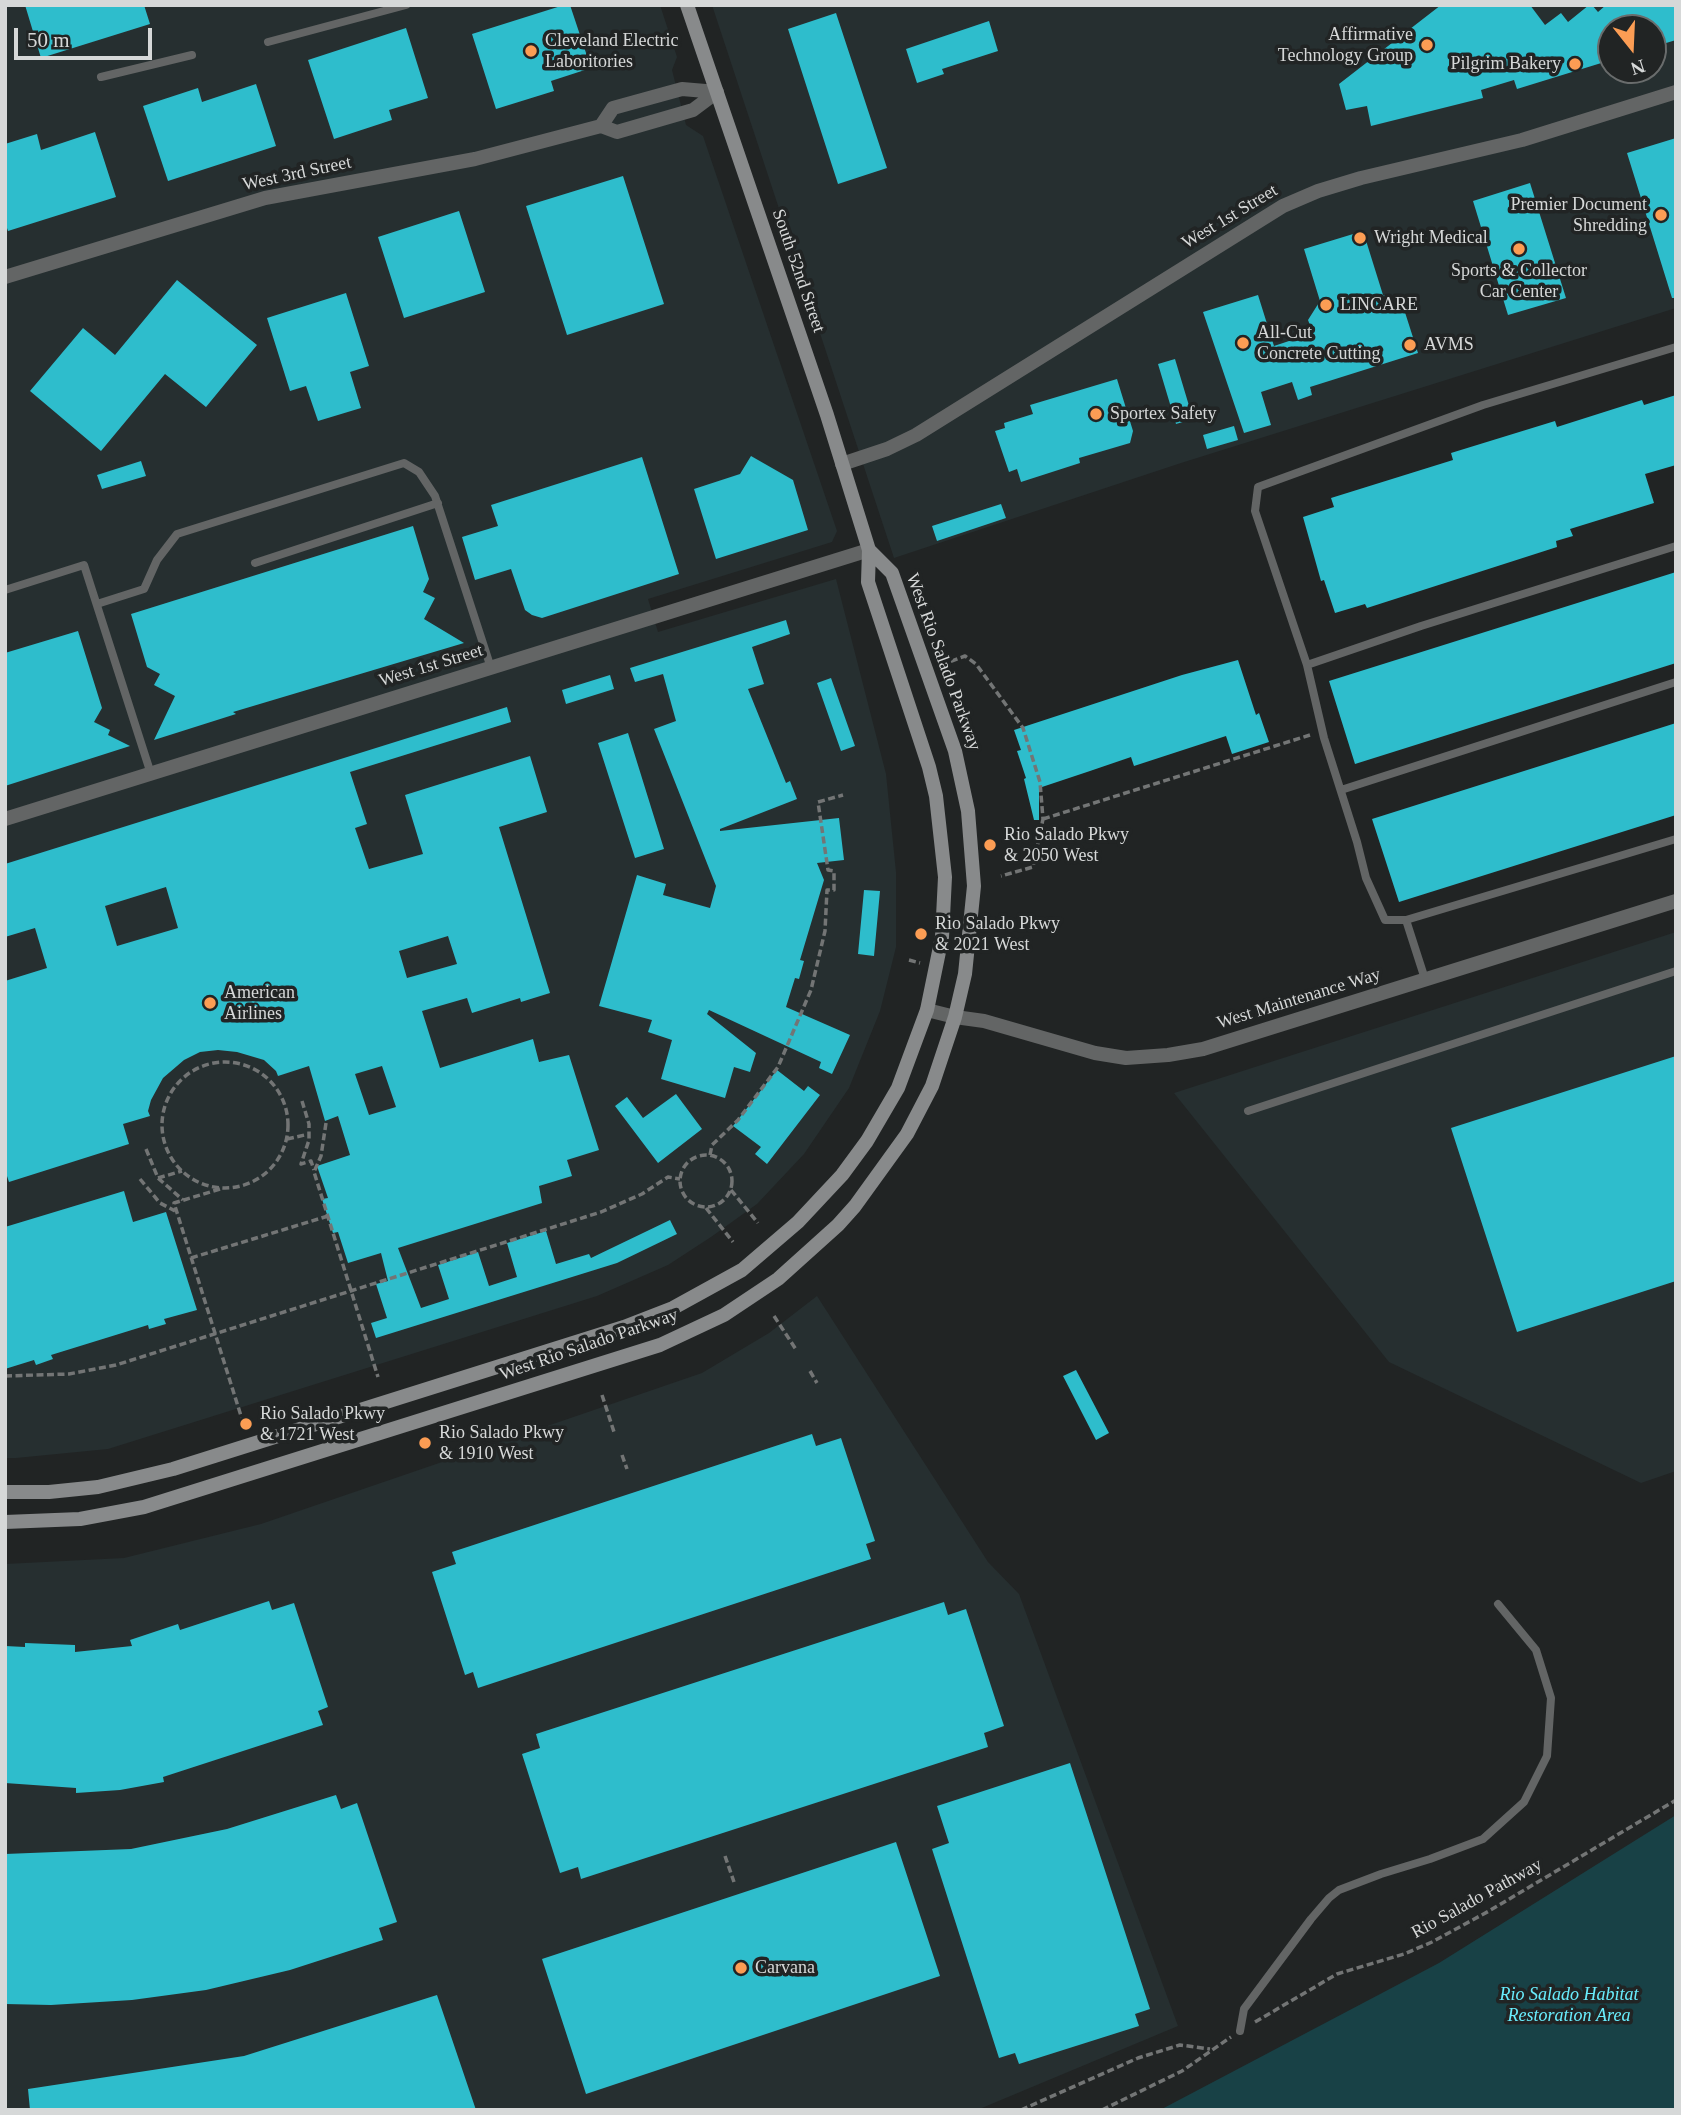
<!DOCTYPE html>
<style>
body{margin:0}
#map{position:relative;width:1681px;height:2115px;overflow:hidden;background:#212424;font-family:"Times New Roman",serif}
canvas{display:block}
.frame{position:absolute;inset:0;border:7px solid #d6d8d8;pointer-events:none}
.north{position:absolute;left:1597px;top:14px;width:70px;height:70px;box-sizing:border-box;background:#212424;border:2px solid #696c6c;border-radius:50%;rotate:162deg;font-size:19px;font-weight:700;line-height:28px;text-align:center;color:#d6d8d8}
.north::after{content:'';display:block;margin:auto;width:24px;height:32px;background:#fc9d54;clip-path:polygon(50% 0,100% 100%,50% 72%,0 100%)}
.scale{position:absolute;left:14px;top:28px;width:138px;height:32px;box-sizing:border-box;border:4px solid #d6d8d8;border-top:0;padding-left:9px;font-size:21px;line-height:24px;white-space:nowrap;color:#d6d8d8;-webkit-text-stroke:5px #212424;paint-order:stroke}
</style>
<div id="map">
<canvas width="1681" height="2115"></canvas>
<div class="frame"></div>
<div class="north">N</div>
<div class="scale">50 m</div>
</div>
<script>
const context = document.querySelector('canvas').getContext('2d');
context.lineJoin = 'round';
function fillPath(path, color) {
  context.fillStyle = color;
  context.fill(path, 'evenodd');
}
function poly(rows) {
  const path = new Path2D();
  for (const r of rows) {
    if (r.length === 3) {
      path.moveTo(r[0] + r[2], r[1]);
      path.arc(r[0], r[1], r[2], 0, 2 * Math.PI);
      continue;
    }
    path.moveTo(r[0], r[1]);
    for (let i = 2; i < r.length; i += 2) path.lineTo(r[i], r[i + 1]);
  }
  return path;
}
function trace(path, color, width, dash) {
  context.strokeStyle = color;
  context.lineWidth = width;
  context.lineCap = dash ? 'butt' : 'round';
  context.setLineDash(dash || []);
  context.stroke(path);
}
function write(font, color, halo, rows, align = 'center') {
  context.font = font + ' "Times New Roman",serif';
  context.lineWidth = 7;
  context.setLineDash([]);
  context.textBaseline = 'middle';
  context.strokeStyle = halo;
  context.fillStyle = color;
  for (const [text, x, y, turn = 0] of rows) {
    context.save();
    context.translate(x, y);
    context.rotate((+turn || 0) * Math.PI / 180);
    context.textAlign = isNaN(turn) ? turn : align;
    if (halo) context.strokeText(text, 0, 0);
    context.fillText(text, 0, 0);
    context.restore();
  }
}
const built = poly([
 [5,5,660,5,677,57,672,70,686,125,703,136,837,531,832,542,648,599,658,632,836,579,886,774,896,872,896,947,880,1011,849,1088,804,1154,757,1204,711,1237,668,1265,597,1296,108,1449,16,1458,5,1458],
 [712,5,1676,5,1676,308,1181,463,894,558],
 [1611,28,1653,28,1653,70,1611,70],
 [1676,932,1676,1471,1641,1483,1389,1362,1174,1093],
 [817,1296,988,1562,1019,1594,1178,2026,977,2110,5,2110,5,1564,124,1558,261,1524,702,1373,769,1333]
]);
const green = poly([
 [1676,1815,1676,2110,1160,2110,1439,1963]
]);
const building = poly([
 [25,5,144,5,150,24,41,58],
 [564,5,570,5,591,68,551,81,554,91,496,109,472,34],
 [1441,5,1530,5,1545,25,1561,13,1568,22,1589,5,1592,5,1598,12,1606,5,1676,5,1676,40,1653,47,1653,28,1611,28,1611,60,1517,89,1514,80,1481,90,1483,98,1371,126,1367,106,1346,110,1339,84],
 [836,13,887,168,838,184,788,29],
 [989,21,998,51,942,69,944,74,917,83,906,49],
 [406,28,428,98,389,110,392,120,334,139,308,60],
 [256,84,276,146,168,181,143,106,198,88,202,102],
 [95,132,116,197,8,231,5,222,5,144,37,134,41,150],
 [1676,138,1676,298,1672,298,1627,153],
 [623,176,664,304,567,335,526,206],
 [1530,183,1566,298,1508,315,1473,201],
 [459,211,485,292,404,318,378,237],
 [1363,231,1383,295,1402,303,1418,353,1310,387,1312,395,1298,400,1292,382,1261,392,1271,425,1244,433,1203,312,1258,295,1274,346,1313,333,1308,320,1320,301,1304,249],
 [177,280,257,345,206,407,165,374,101,451,30,391,83,328,115,355],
 [346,293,369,366,350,372,361,408,318,421,306,386,290,391,267,318],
 [1175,359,1193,419,1176,424,1158,364],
 [1117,379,1133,431,1130,443,1079,458,1080,463,1021,482,1017,469,1009,472,995,431,1005,428,1004,423,1033,414,1030,405],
 [1676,395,1676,465,1645,474,1654,503,1570,529,1573,536,1556,541,1557,547,1367,608,1365,604,1335,613,1324,580,1321,581,1303,517,1334,507,1331,498,1453,460,1451,453,1555,421,1557,427,1642,400,1644,405],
 [1234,426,1238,440,1207,449,1203,435],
 [751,456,793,480,808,530,716,559,694,489,740,474],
 [642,457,679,574,542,618,532,615,525,610,511,569,475,580,462,537,498,526,491,505],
 [141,461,146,476,102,489,97,475],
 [1001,504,1006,518,937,541,932,526],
 [413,526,429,579,423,592,435,598,424,619,464,643,233,712,236,714,154,740,175,696,154,685,160,674,147,667,131,614],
 [1676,572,1676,663,1355,764,1329,681],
 [786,620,790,634,752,647,764,684,748,689,786,783,790,781,797,799,720,829,720,831,839,818,844,860,817,863,824,880,800,960,804,961,799,979,795,978,786,1007,850,1035,832,1074,819,1068,821,1062,709,1010,707,1014,756,1053,750,1072,734,1067,725,1098,661,1079,672,1040,648,1032,652,1020,599,1006,637,875,666,884,663,895,710,908,716,886,654,729,676,721,663,674,635,682,630,668],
 [78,631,102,708,94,722,110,730,108,735,130,746,5,786,5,653],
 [1238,660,1256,715,1259,713,1269,742,1232,754,1226,736,1134,766,1131,757,1090,771,1039,788,1039,820,1034,820,1024,779,1026,778,1017,751,1021,750,1014,730,1182,675],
 [610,675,614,689,566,704,562,690],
 [831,678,855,746,841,751,817,683],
 [507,707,511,722,350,772,367,824,355,828,369,869,423,854,405,795,530,756,547,812,499,827,550,993,521,1002,520,998,472,1013,467,998,422,1011,440,1068,533,1039,539,1062,569,1055,599,1150,567,1160,572,1176,539,1186,542,1203,398,1248,421,1308,449,1299,438,1265,478,1252,489,1286,517,1277,507,1243,546,1231,556,1264,589,1254,591,1258,670,1220,677,1234,617,1263,376,1338,371,1323,387,1318,376,1284,388,1281,381,1253,348,1263,338,1232,333,1233,322,1199,328,1198,317,1166,350,1155,338,1116,325,1121,309,1066,278,1076,276,1071,264,1060,237,1052,218,1050,200,1052,184,1060,163,1078,151,1100,148,1111,150,1116,123,1124,129,1144,9,1182,5,1170,5,981,47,968,35,928,5,937,5,864],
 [166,887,178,928,117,946,105,906],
 [448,936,457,964,407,978,399,951],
 [382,1066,396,1107,369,1115,355,1074],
 [1676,723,1676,815,1399,902,1372,819],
 [628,733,664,849,635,858,598,743],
 [864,890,880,891,874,956,858,954],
 [1676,1056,1676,1281,1517,1332,1451,1128],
 [777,1070,804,1091,808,1086,820,1095,767,1164,755,1154,761,1147,733,1126],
 [676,1094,702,1129,658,1163,615,1106,627,1097,643,1118],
 [124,1191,133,1222,166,1212,197,1310,164,1319,166,1324,149,1329,148,1325,51,1355,53,1359,36,1365,34,1360,5,1369,5,1227],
 [1076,1370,1109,1433,1096,1440,1063,1376],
 [812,1434,816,1446,841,1438,875,1541,866,1544,871,1559,478,1688,473,1672,465,1675,432,1572,456,1564,452,1552],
 [269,1601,272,1610,294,1603,328,1707,318,1711,323,1725,163,1777,164,1782,120,1790,76,1793,76,1788,5,1783,5,1646,25,1647,25,1643,75,1645,75,1652,132,1646,130,1640,178,1624,180,1630],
 [944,1602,948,1615,966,1609,1004,1726,984,1733,988,1747,581,1879,578,1867,560,1873,522,1754,540,1748,536,1734],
 [1070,1763,1150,2009,1135,2014,1139,2026,1019,2064,1015,2053,999,2058,932,1849,949,1843,937,1806],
 [336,1795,341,1809,357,1803,397,1922,379,1928,383,1940,290,1970,206,1990,132,2000,51,2005,5,2004,5,1854,131,1849,227,1829],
 [896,1842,940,1976,586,2094,542,1959],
 [437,1995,476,2110,30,2110,28,2089,244,2056]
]);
const path = poly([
 [941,665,965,656,976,664,1023,728,1040,782,1043,819,1033,867,1001,876],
 [1043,819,1310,735],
 [909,960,920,963],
 [225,1125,63],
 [302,1101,309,1124,309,1140,301,1164,311,1161,314,1170],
 [326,1123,321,1156,314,1172,378,1377],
 [287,1139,309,1134],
 [146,1149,158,1178,183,1200],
 [706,1181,26],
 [710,1155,712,1145,738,1120,778,1067,811,990,825,931,827,890,834,890,834,871,828,870,818,802,843,795],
 [158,1178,182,1171],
 [140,1179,160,1203,175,1211],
 [220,1189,174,1203,242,1419],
 [731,1190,758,1223],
 [706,1208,733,1242],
 [191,1258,328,1216],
 [774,1316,797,1351],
 [810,1371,817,1383],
 [5,1376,69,1374,116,1365,601,1212,642,1194,668,1177,680,1179],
 [602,1395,615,1435],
 [622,1455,627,1469],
 [725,1856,734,1882],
 [1255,2022,1337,1974,1404,1954,1432,1942,1489,1911,1676,1800],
 [1021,2110,1138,2058,1180,2045,1210,2049],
 [1102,2110,1182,2071,1231,2037]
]);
const service = poly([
 [268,42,406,5],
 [101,77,192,55],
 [1676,347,1483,405,1258,487,1255,511,1307,665,1324,738,1357,842,1366,878,1385,920,1406,920,1676,839],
 [255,563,438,503],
 [5,590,84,565,151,774],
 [97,604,144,589,157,560,177,534,404,463,419,472,435,496,491,668],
 [1307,665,1421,626,1676,546],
 [1341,790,1676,682],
 [1406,920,1425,979],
 [1248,1111,1676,971],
 [1240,2031,1244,2009,1311,1919,1329,1898,1339,1890,1381,1874,1430,1859,1483,1839,1524,1802,1547,1756,1551,1698,1536,1650,1498,1604]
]);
const minor = poly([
 [601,126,613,108,682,89,717,92],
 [5,277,265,198,475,159,601,126,617,132,693,110,717,92],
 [842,464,887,449,916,435,1283,206,1318,191,1361,178,1522,140,1676,92],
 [5,819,869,550],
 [927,1010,955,1017,984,1021,1095,1053,1126,1058,1168,1055,1203,1049,1676,901]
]);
const secondary = poly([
 [5,1492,49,1492,98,1487,173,1469,624,1327,673,1308,742,1270,798,1222,842,1175,867,1141,898,1088,927,1010,942,937,945,877,936,796,929,767,868,582,869,550,827,415,687,5],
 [5,1522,80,1519,144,1507,660,1345,724,1315,778,1279,838,1225,855,1206,907,1134,932,1086,955,1017,965,974,974,886,968,811,955,751,892,573,869,550]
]);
const markers = [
 [1427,45,7,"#fc9d54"],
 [531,51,7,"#fc9d54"],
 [1575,64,7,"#fc9d54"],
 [1661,215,7,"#fc9d54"],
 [1360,238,7,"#fc9d54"],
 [1519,249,7,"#fc9d54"],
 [1326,305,7,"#fc9d54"],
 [1243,343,7,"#fc9d54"],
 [1410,345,7,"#fc9d54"],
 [1096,414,7,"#fc9d54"],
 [990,845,7,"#fc9d54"],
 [921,934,7,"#fc9d54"],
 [210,1003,7,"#fc9d54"],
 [246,1424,7,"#fc9d54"],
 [425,1443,7,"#fc9d54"],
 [741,1968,7,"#fc9d54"]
];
const poiNames = [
 ["Affirmative",1413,35,"right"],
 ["Technology Group",1413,56,"right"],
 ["Cleveland Electric",545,41],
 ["Laboritories",545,62],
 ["Pilgrim Bakery",1561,64,"right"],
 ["Premier Document",1647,205,"right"],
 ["Shredding",1647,226,"right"],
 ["Wright Medical",1374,238],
 ["Sports & Collector",1519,271,"center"],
 ["Car Center",1519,292,"center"],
 ["LINCARE",1340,305],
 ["All-Cut",1257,333],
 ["Concrete Cutting",1257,354],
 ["AVMS",1424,345],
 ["Sportex Safety",1110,414],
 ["Rio Salado Pkwy",1004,835],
 ["& 2050 West",1004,856],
 ["Rio Salado Pkwy",935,924],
 ["& 2021 West",935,945],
 ["American",224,993],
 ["Airlines",224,1014],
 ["Rio Salado Pkwy",260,1414],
 ["& 1721 West",260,1435],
 ["Rio Salado Pkwy",439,1433],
 ["& 1910 West",439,1454],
 ["Carvana",755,1968]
];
const streetNames = [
 ["West 3rd Street",297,174,-12],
 ["West 1st Street",1230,217,-31],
 ["South 52nd Street",798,271,71],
 ["West Rio Salado Parkway",943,662,70],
 ["West 1st Street",431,666,-17],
 ["West Maintenance Way",1299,999,-17],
 ["West Rio Salado Parkway",589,1345,-19],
 ["Rio Salado Pathway",1477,1899,-29]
];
const parkNames = [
 ["Rio Salado Habitat",1569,1995],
 ["Restoration Area",1569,2016]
];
fillPath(built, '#262f30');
fillPath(green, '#184146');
fillPath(building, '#2ebdcc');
trace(path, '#737575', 3.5, [7, 3.5]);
trace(service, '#636565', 8);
trace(minor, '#636565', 14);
trace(secondary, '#888a8b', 14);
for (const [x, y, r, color] of markers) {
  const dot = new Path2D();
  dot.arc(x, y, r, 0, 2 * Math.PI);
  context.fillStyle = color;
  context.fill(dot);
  trace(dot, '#212424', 2.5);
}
write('18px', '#d6d8d8', '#212424', poiNames, 'left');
write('18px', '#d6d8d8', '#212424', streetNames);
write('italic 18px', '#69edfd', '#212424', parkNames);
</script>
